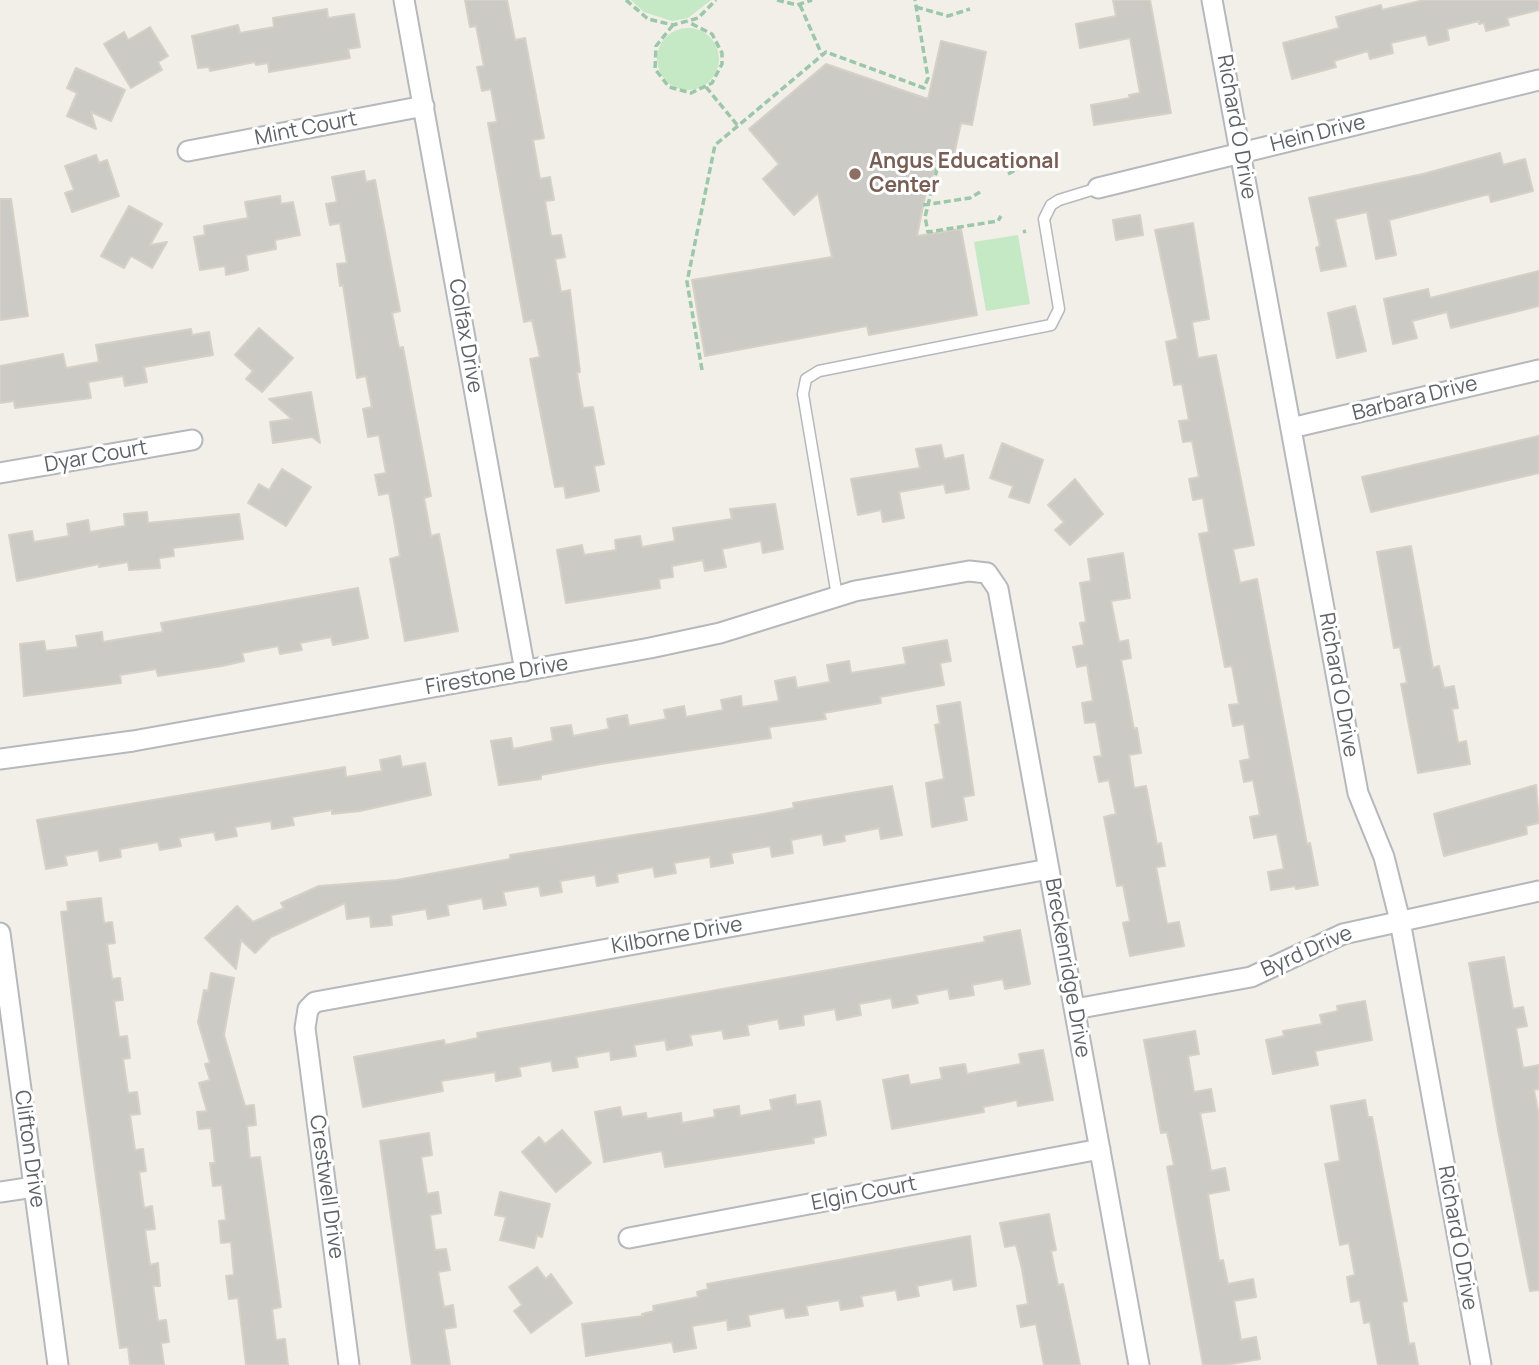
<!DOCTYPE html>
<style>
body{margin:0}
canvas{display:block;background:#f1efe8}
</style>
<canvas width="1539" height="1365"></canvas>
<script>
const context = document.querySelector('canvas').getContext('2d');
context.lineJoin = 'round';
function fillPath(path, color) {
  context.fillStyle = color;
  context.fill(path, 'evenodd');
}
function poly(rows) {
  const path = new Path2D();
  for (const r of rows) {
    if (r.length === 3) {
      path.moveTo(r[0] + r[2], r[1]);
      path.arc(r[0], r[1], r[2], 0, 2 * Math.PI);
      continue;
    }
    path.moveTo(r[0], r[1]);
    for (let i = 2; i < r.length; i += 2) path.lineTo(r[i], r[i + 1]);
  }
  return path;
}
function trace(path, color, width, dash) {
  context.strokeStyle = color;
  context.lineWidth = width;
  context.lineCap = dash ? 'butt' : 'round';
  context.setLineDash(dash || []);
  context.stroke(path);
}
function write(font, color, halo, rows, align = 'center') {
  context.font = font + ' Manrope,sans-serif';
  context.lineWidth = 6;
  context.setLineDash([]);
  context.textBaseline = 'middle';
  context.strokeStyle = halo;
  context.fillStyle = color;
  for (const [text, x, y, turn = 0] of rows) {
    context.save();
    context.translate(x, y);
    context.rotate((+turn || 0) * Math.PI / 180);
    context.textAlign = isNaN(turn) ? turn : align;
    if (halo) context.strokeText(text, 0, 0);
    context.fillText(text, 0, 0);
    context.restore();
  }
}
const green = poly([
 [631,0,711,0,688,18,672,21,644,12],
 [688,59,31],
 [1018,235,1030,304,986,311,974,242]
]);
const building = poly([
 [465,0,507,0,515,40,525,38,544,138,533,140,540,179,550,177,554,200,545,201,551,236,561,235,565,257,555,259,561,292,570,290,580,372,577,373,583,408,593,407,604,464,594,466,599,491,566,498,564,486,555,487,530,359,540,357,532,320,524,322,488,123,497,122,491,89,482,91,477,67,484,66,476,26,470,27,465,0],
 [1113,0,1150,0,1171,113,1094,125,1091,105,1130,98,1129,95,1140,93,1130,38,1080,48,1076,24,1116,16,1113,0],
 [1424,0,1539,0,1539,10,1507,18,1509,25,1486,31,1484,23,1479,24,1479,21,1447,29,1449,40,1429,45,1426,35,1391,43,1393,53,1370,59,1368,51,1334,61,1336,67,1292,79,1283,43,1339,28,1336,17,1381,5,1382,10,1424,0],
 [327,9,328,18,354,14,360,47,348,49,350,58,269,72,268,63,256,65,255,62,210,71,209,67,198,68,192,36,238,25,240,33,274,27,273,18,327,9],
 [150,27,168,56,158,62,162,70,131,88,104,44,124,32,128,40,150,27],
 [941,41,986,52,972,125,961,123,954,155,942,149,925,197,917,236,961,229,977,315,869,335,867,326,705,356,692,280,832,257,818,193,794,215,763,179,779,164,749,129,826,64,928,99,941,41],
 [76,68,125,90,111,121,91,112,96,129,67,116,77,93,67,88,76,68],
 [1500,153,1503,165,1525,159,1533,191,1491,202,1489,194,1389,220,1396,255,1376,259,1367,212,1335,219,1346,266,1321,271,1316,248,1320,246,1309,198,1423,174,1500,153],
 [96,155,99,163,107,160,119,196,72,212,65,193,74,190,65,166,96,155],
 [364,171,366,182,375,180,400,311,392,313,399,348,403,347,431,496,424,498,431,536,439,534,458,631,405,641,390,559,400,556,394,520,389,493,379,495,375,475,386,473,379,435,368,437,363,409,372,407,366,376,357,378,343,285,340,286,337,264,347,263,340,223,330,225,326,204,337,202,332,177,364,171],
 [280,196,281,204,293,202,300,235,275,240,276,249,246,255,248,270,226,275,225,266,200,270,194,237,205,235,204,226,248,218,245,202,280,196],
 [0,199,11,199,28,316,0,320,0,199],
 [129,206,162,224,150,245,167,242,152,268,131,256,124,268,101,256,129,206],
 [1140,215,1143,235,1116,240,1113,220,1140,215],
 [1193,223,1209,319,1192,322,1198,358,1216,355,1254,545,1233,549,1240,583,1257,579,1307,844,1310,843,1318,885,1296,889,1295,886,1271,890,1268,872,1284,869,1277,834,1254,838,1250,817,1260,815,1253,780,1244,782,1240,761,1250,759,1244,724,1233,726,1229,705,1239,704,1232,666,1225,667,1199,534,1209,532,1203,498,1193,500,1189,479,1199,477,1192,441,1183,442,1179,421,1189,420,1182,384,1174,385,1166,342,1178,339,1155,230,1193,223],
 [1539,271,1539,306,1451,328,1447,312,1412,321,1417,338,1393,344,1384,299,1428,289,1430,298,1539,271],
 [1355,306,1366,351,1337,358,1328,313,1355,306],
 [259,328,293,358,262,392,246,379,253,371,235,355,259,328],
 [191,329,192,335,209,332,213,355,144,367,147,382,125,386,123,376,88,382,91,398,15,408,14,401,0,403,0,366,63,354,66,368,99,362,96,345,191,329],
 [311,392,320,443,312,437,273,443,270,422,292,419,269,399,311,392],
 [1539,436,1539,473,1371,512,1362,477,1539,436],
 [1002,443,1043,460,1029,503,1009,497,1013,486,990,478,1002,443],
 [941,445,944,459,963,455,969,489,946,493,944,484,899,492,904,518,883,522,881,510,858,515,851,479,920,468,916,449,941,445],
 [282,469,311,487,286,526,248,503,259,484,269,490,282,469],
 [1075,479,1103,514,1070,545,1055,530,1064,522,1048,505,1075,479],
 [775,504,783,549,763,553,761,541,722,549,726,567,705,571,703,560,672,566,673,577,659,579,660,588,566,603,557,550,582,545,584,555,616,550,615,540,640,536,642,547,675,541,673,528,732,519,730,509,775,504],
 [147,512,148,523,239,514,243,539,173,548,174,556,159,558,160,568,129,570,128,562,99,567,99,564,17,581,9,535,32,531,34,542,69,536,67,524,88,520,90,532,125,526,124,514,147,512],
 [1411,546,1433,668,1439,666,1444,688,1454,686,1458,708,1452,709,1458,743,1466,741,1470,764,1418,773,1401,684,1407,683,1400,647,1394,648,1377,552,1411,546],
 [1123,553,1130,598,1111,601,1119,642,1128,640,1131,658,1121,660,1134,729,1137,728,1141,753,1129,755,1134,788,1146,786,1157,844,1161,843,1165,866,1156,867,1167,924,1179,922,1184,946,1130,956,1123,923,1130,921,1123,885,1117,886,1104,817,1116,814,1109,780,1099,782,1094,757,1102,756,1096,722,1085,723,1082,703,1093,701,1087,665,1077,667,1073,647,1084,645,1080,623,1086,622,1080,583,1091,581,1088,559,1123,553],
 [358,588,368,638,333,645,331,637,300,643,302,650,280,654,278,646,242,653,244,661,222,666,158,676,156,669,120,675,121,683,24,696,20,644,44,641,46,651,78,647,76,636,102,632,103,642,138,636,163,632,161,623,358,588],
 [947,640,951,661,940,663,944,685,880,697,881,703,824,713,826,719,769,727,771,738,601,764,541,775,541,779,499,785,491,741,511,738,513,749,553,741,551,728,571,725,573,736,609,729,607,719,627,715,629,726,666,719,664,710,684,706,686,717,723,710,721,700,741,696,742,707,779,701,775,681,795,677,797,688,830,682,827,665,849,661,851,673,906,664,903,648,947,640],
 [960,702,974,795,963,797,967,820,932,827,926,783,944,779,935,725,940,724,937,706,960,702],
 [400,756,402,767,425,763,431,795,360,811,332,814,332,810,292,817,294,825,272,829,271,821,235,827,237,836,216,840,214,832,179,838,181,846,160,850,158,842,120,849,121,857,100,861,98,850,65,856,67,865,46,869,37,820,345,767,346,777,382,771,380,760,400,756],
 [1536,785,1539,823,1526,826,1527,834,1444,856,1434,814,1536,785],
 [892,786,902,835,881,839,879,828,844,835,845,841,824,845,822,834,791,840,793,853,772,857,770,846,731,853,733,863,711,867,710,857,674,863,676,873,655,877,653,867,617,874,618,882,597,886,595,875,560,881,562,892,541,896,539,886,503,892,506,905,484,909,482,898,447,905,449,915,428,919,426,909,391,915,392,925,371,927,370,916,347,919,345,903,271,937,255,953,241,940,236,969,205,938,237,906,253,922,284,908,281,903,319,886,397,880,510,859,510,855,758,815,794,808,793,803,892,786],
 [101,898,104,923,112,922,115,943,107,944,112,979,120,978,123,1000,114,1001,119,1037,127,1036,130,1058,123,1059,128,1093,137,1092,140,1114,130,1115,135,1150,143,1149,146,1171,139,1172,144,1208,152,1206,155,1229,145,1230,150,1265,158,1263,160,1286,153,1286,158,1321,166,1320,169,1342,161,1343,164,1365,130,1365,128,1347,120,1348,80,1064,61,912,68,911,67,902,101,898],
 [1020,930,1030,984,1005,989,1003,979,972,985,974,995,950,999,948,989,916,995,918,1003,893,1008,891,998,859,1004,861,1015,837,1020,835,1009,803,1015,804,1025,780,1029,778,1019,747,1025,749,1035,724,1039,722,1030,690,1035,692,1045,667,1050,665,1040,634,1045,636,1056,611,1060,610,1051,576,1057,578,1067,553,1071,551,1061,519,1067,521,1076,496,1081,495,1072,441,1081,443,1091,363,1107,354,1057,444,1040,445,1045,478,1038,477,1033,985,942,984,937,1020,930],
 [1504,957,1513,1009,1523,1007,1527,1026,1516,1028,1523,1068,1539,1065,1539,1089,1534,1090,1539,1116,1539,1290,1530,1291,1498,1130,1469,963,1504,957],
 [211,973,234,978,224,1035,245,1106,254,1105,256,1125,247,1126,250,1158,260,1157,281,1307,272,1309,276,1340,285,1339,288,1365,246,1365,238,1298,229,1299,226,1276,234,1275,231,1242,221,1243,219,1221,226,1220,222,1185,213,1186,210,1163,215,1163,211,1128,199,1129,197,1112,207,1111,199,1083,210,1080,205,1064,210,1063,198,1022,204,990,208,991,211,973],
 [1365,1001,1372,1040,1315,1051,1318,1065,1273,1074,1266,1040,1284,1036,1283,1031,1322,1024,1320,1015,1338,1011,1337,1006,1365,1001],
 [1195,1031,1199,1054,1188,1056,1194,1092,1211,1089,1215,1111,1200,1113,1211,1171,1225,1168,1229,1190,1208,1194,1219,1261,1223,1260,1228,1284,1253,1279,1256,1297,1234,1301,1241,1340,1256,1337,1260,1359,1226,1365,1203,1365,1167,1167,1174,1165,1167,1132,1161,1133,1144,1040,1195,1031],
 [1043,1050,1053,1100,1018,1106,1017,1100,983,1107,984,1112,892,1129,883,1080,908,1075,910,1085,942,1079,940,1068,965,1064,967,1074,1021,1064,1019,1054,1043,1050],
 [795,1095,796,1105,820,1101,826,1135,813,1138,814,1143,665,1167,662,1151,604,1162,595,1112,620,1107,622,1117,646,1113,647,1119,681,1113,682,1123,715,1117,714,1110,739,1106,740,1116,772,1110,770,1100,795,1095],
 [1365,1100,1368,1117,1372,1117,1407,1301,1402,1302,1409,1344,1414,1343,1418,1365,1378,1365,1370,1322,1364,1323,1360,1300,1351,1302,1347,1277,1355,1275,1349,1243,1340,1245,1325,1164,1340,1161,1331,1106,1365,1100],
 [562,1130,591,1163,556,1192,522,1152,539,1137,545,1144,562,1130],
 [429,1133,432,1155,421,1157,427,1194,438,1192,441,1213,430,1215,435,1250,446,1249,450,1270,438,1272,444,1307,453,1305,456,1327,444,1329,450,1365,412,1365,380,1141,429,1133],
 [500,1192,550,1204,542,1237,537,1235,534,1248,500,1240,506,1217,495,1215,500,1192],
 [1049,1214,1056,1250,1051,1251,1058,1285,1063,1284,1080,1365,1044,1365,1036,1324,1021,1327,1017,1306,1028,1304,1022,1269,1016,1245,1005,1247,1000,1223,1049,1214],
 [970,1236,976,1286,954,1290,952,1279,917,1286,919,1296,898,1300,896,1290,861,1296,863,1306,841,1310,839,1300,806,1306,808,1315,786,1318,784,1308,748,1315,750,1326,728,1330,727,1320,692,1326,696,1348,674,1352,672,1342,586,1356,582,1324,643,1316,642,1314,654,1311,653,1306,698,1297,697,1292,708,1289,707,1284,970,1236],
 [537,1267,546,1279,551,1274,572,1303,531,1333,514,1311,522,1305,509,1287,537,1267]
]);
const path = poly([
 [626,0,648,19,673,25,698,18,716,0],
 [777,0,797,5,812,0],
 [800,5,822,55],
 [916,7,948,16,970,9],
 [673,25,656,46,655,69,669,87,691,93,712,83,722,64,722,53,712,34,688,22],
 [706,87,738,126],
 [964,169,946,162,938,165,925,217,928,232,998,221,1001,216],
 [1008,174,1027,164],
 [923,205,970,198,980,192],
 [1023,232,1026,231],
 [702,370,687,282,715,145,826,52,924,88,928,78,915,0]
]);
const lane = poly([
 [837,596,803,394,806,379,819,371,1051,325,1059,309,1044,219,1051,205,1059,200,1098,188]
]);
const street = poly([
 [404,0,525,671],
 [1212,0,1358,793,1384,857,1400,921,1481,1365],
 [188,151,424,106],
 [1098,188,1539,80],
 [1291,428,1539,370],
 [0,473,192,440],
 [0,759,133,741,650,648,720,633,855,591,969,571,987,573,998,589,1139,1365],
 [0,933,58,1365],
 [1075,1009,1251,977,1343,934,1539,891],
 [0,1192,34,1187],
 [629,1238,1100,1149],
 [349,1365,305,1028,308,1009,315,1002,1049,869]
]);
const markers = [
 [855,174,7,"#8d6e63"]
];
const streetNames = [
 ["Richard O Drive",1236,127,80],
 ["Mint Court",306,129,-11],
 ["Hein Drive",1318,134,-14],
 ["Colfax Drive",465,336,80],
 ["Barbara Drive",1415,399,-14],
 ["Dyar Court",96,457,-10],
 ["Firestone Drive",497,676,-10],
 ["Richard O Drive",1338,685,80],
 ["Kilborne Drive",677,936,-10],
 ["Byrd Drive",1307,952,-24],
 ["Breckenridge Drive",1067,968,80],
 ["Clifton Drive",29,1149,82],
 ["Crestwell Drive",326,1187,82],
 ["Elgin Court",864,1194,-11],
 ["Richard O Drive",1457,1238,80]
];
const educationNames = [
 ["Angus Educational",869,162],
 ["Center",869,186]
];
fillPath(green, '#c5e8c5');
fillPath(building, '#cccac5');
trace(building, '#d6d1c6', 2);
trace(lane, '#b5b8bc', 13);
trace(street, '#b5b8bc', 23);
trace(path, '#9cc7a9', 3.5, [7, 3.5]);
trace(lane, '#fff', 10);
trace(street, '#fff', 19);
for (const [x, y, r, color] of markers) {
  const dot = new Path2D();
  dot.arc(x, y, r, 0, 2 * Math.PI);
  context.fillStyle = color;
  context.fill(dot);
  trace(dot, '#fff', 2.5);
}
write('21px', '#5f6368', '#fff', streetNames);
write('bold 21px', '#785e54', '#fff', educationNames, 'left');
</script>
